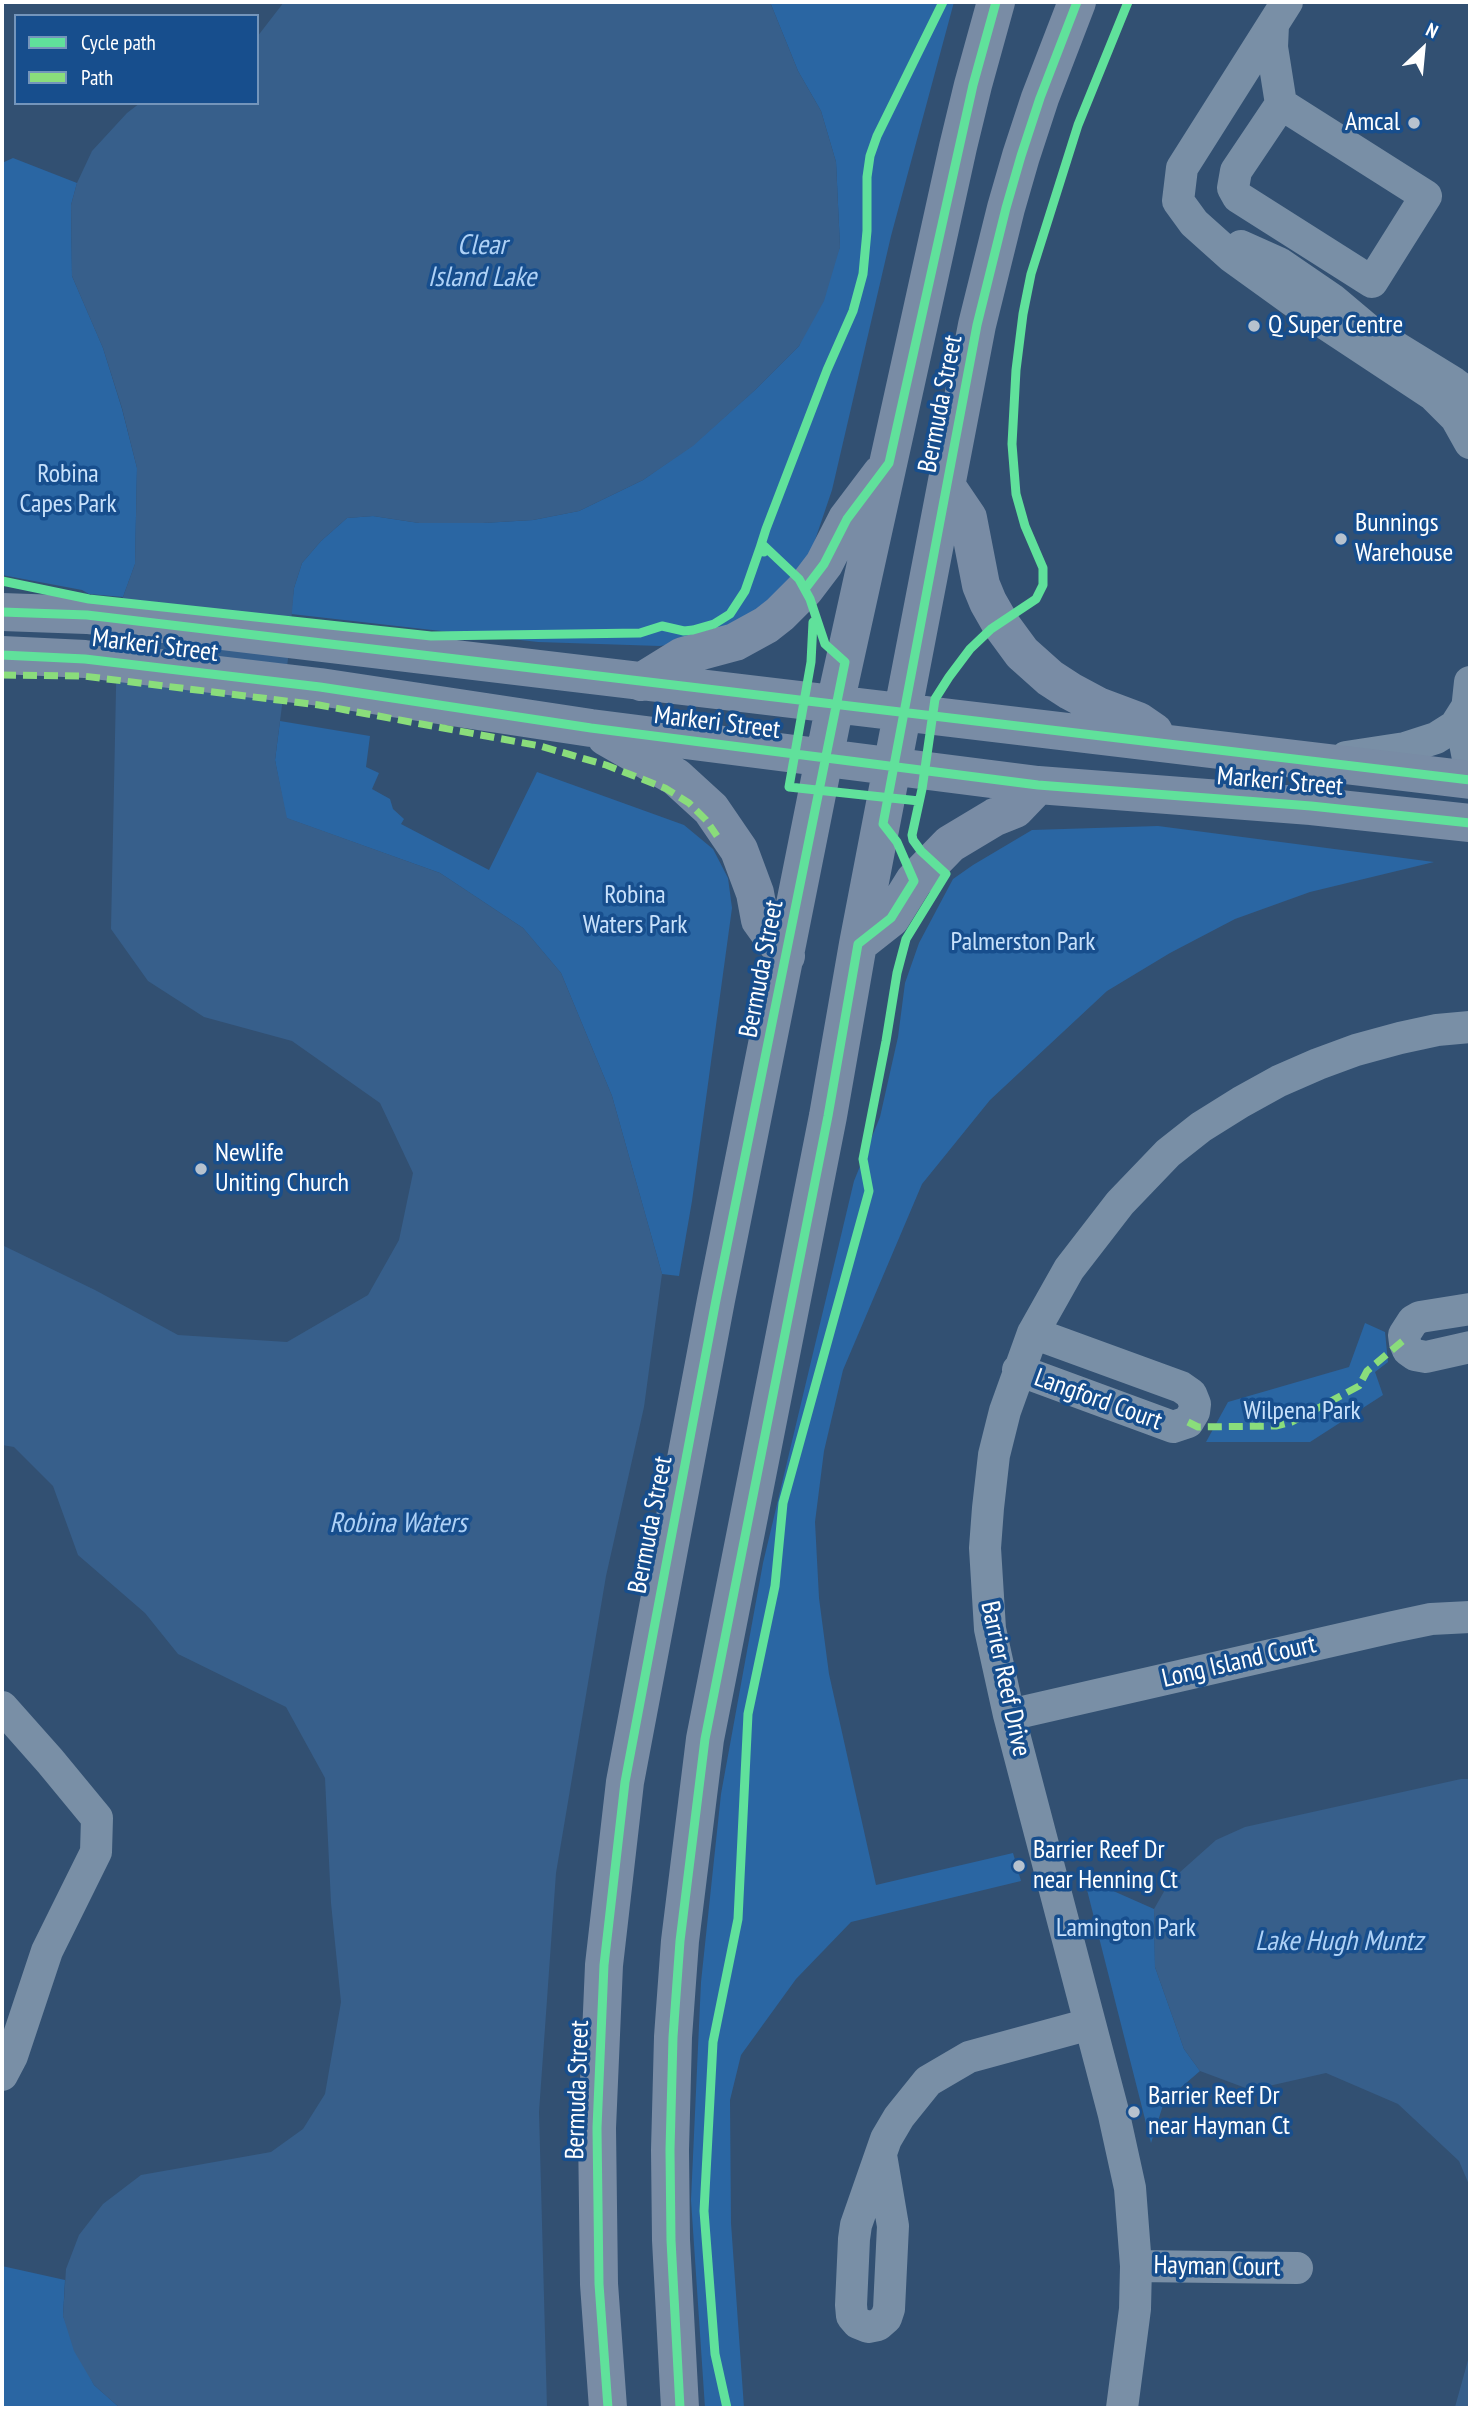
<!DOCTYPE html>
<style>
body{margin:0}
#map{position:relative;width:1472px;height:2410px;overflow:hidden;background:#325072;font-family:"PT Sans Narrow",sans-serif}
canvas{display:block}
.frame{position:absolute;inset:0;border:4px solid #fff;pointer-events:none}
.legend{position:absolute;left:14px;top:14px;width:245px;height:91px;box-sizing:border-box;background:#174e8d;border:2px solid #7495bb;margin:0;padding:9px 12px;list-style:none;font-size:21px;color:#fff}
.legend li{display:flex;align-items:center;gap:14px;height:35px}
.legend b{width:35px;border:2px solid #7495bb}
.north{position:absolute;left:1388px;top:14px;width:70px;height:70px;-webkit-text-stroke:5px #174e8d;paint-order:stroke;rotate:26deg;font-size:19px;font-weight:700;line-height:28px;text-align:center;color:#fff}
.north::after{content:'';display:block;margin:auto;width:24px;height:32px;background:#fff;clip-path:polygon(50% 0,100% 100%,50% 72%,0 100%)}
</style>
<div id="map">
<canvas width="1472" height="2410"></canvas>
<div class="frame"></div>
<ul class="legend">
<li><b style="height:9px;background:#60e19b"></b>Cycle path</li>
<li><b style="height:9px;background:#8add7b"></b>Path</li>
</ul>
<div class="north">N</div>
</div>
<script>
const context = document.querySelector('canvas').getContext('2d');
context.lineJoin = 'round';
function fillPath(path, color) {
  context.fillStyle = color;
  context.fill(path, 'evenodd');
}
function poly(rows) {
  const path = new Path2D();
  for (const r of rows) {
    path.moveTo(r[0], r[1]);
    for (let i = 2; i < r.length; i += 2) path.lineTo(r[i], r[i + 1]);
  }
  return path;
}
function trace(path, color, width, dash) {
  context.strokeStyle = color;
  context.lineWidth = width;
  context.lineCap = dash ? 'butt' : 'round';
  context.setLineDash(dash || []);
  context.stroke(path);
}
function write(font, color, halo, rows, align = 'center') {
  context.font = font + ' "PT Sans Narrow",sans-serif';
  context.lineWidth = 7;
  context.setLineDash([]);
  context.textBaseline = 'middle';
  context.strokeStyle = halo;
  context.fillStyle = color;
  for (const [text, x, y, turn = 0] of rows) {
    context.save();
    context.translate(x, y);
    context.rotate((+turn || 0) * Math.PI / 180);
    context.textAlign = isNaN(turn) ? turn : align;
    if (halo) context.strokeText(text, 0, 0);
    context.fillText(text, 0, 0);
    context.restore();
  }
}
const green = poly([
 [770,2,954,2,891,236,832,490,812,549,799,571,746,620,690,641,660,646,538,642,291,614,294,588,302,563,321,541,347,518,373,516,419,523,483,523,533,520,579,511,643,480,693,445,755,390,799,346,840,247,836,162,821,111,798,71],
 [13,158,77,183,71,205,72,276,103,348,122,409,137,468,135,564,123,597,89,594,82,590,2,575,2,163],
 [280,721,370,736,366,767,379,773,372,789,390,799,393,809,404,819,401,824,489,870,537,772,684,825,713,849,728,878,732,908,692,1201,679,1276,662,1274,612,1096,561,973,523,928,440,873,286,818,275,760],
 [1158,826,1434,862,1310,892,1235,919,1170,953,1107,991,990,1100,922,1184,843,1370,824,1451,815,1522,819,1598,829,1674,876,1885,1013,1853,1021,1881,851,1922,796,1979,741,2055,730,2100,731,2223,744,2408,705,2408,691,2200,701,1982,721,1794,763,1563,854,1181,880,1117,898,1037,905,983,919,943,953,879,973,865,1032,830],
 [1365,1323,1385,1332,1388,1362,1375,1372,1383,1395,1310,1442,1206,1442,1228,1402,1349,1367],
 [1084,1878,1154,1909,1155,1967,1184,2049,1200,2071,1164,2102,1151,2143],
 [2,2266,65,2280,63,2316,94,2385,120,2408,2,2408]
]);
const water = poly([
 [284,2,770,2,798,71,821,111,836,162,840,247,824,301,799,346,755,390,693,446,643,480,579,511,533,520,483,523,419,523,373,516,347,518,321,541,302,563,294,588,288,659,275,760,287,818,440,873,523,928,561,973,612,1096,662,1274,644,1407,606,1576,556,1873,539,2112,547,2408,120,2408,94,2385,74,2351,63,2316,66,2269,79,2235,103,2204,141,2175,271,2152,303,2129,325,2094,341,2002,331,1903,325,1778,286,1707,178,1654,145,1613,78,1555,53,1486,14,1447,2,1445,2,1245,95,1290,178,1335,287,1342,368,1295,399,1240,413,1173,380,1103,292,1041,204,1017,148,981,111,929,117,641,123,597,135,564,137,468,122,408,103,348,72,276,71,205,77,183,92,151,127,113,140,103,257,103,257,37],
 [1461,1779,1470,1779,1470,2187,1459,2161,1398,2104,1326,2073,1251,2090,1200,2071,1184,2049,1155,1967,1154,1909,1170,1881,1216,1840,1245,1827],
 [1470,2353,1470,2408,1455,2408,1455,2407]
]);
const minor = poly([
 [1287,2,1182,168,1178,201,1194,223,1232,257,1318,319,1433,395,1456,418,1470,443],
 [1273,25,1272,47,1281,104,1236,171,1233,188,1238,197,1372,282,1426,196,1281,104],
 [1241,246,1279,263,1333,300,1371,332,1454,383,1470,395],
 [1470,682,1464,738,1470,769],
 [1346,757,1405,748,1436,738,1455,726,1467,707],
 [1470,1309,1420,1317,1413,1321,1404,1335,1405,1343,1408,1350,1415,1355,1426,1357,1470,1347],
 [1018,1370,1173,1427,1188,1422,1194,1412,1195,1404,1191,1394,1181,1387,1033,1333],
 [2,1707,50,1761,97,1818,96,1852,47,1951,12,2056,2,2075],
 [1009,1715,1393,1627,1431,1619,1470,1617],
 [881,2155,893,2226,889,2309,886,2318,878,2325,868,2327,858,2323,852,2316,851,2305,854,2239,856,2225,886,2139,899,2117,928,2081,969,2057,1090,2024],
 [1136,2266,1297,2268],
 [1122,2408,1135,2309,1136,2266,1130,2188,1114,2115,1009,1715,990,1629,985,1548,988,1508,994,1455,1005,1411,1033,1333,1069,1269,1120,1203,1168,1153,1201,1127,1241,1102,1279,1081,1318,1064,1356,1050,1400,1038,1437,1030,1470,1027]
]);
const major = poly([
 [947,487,968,518,981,585,988,602,1000,623,1022,653,1050,678,1070,691,1098,706,1138,721,1154,732],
 [2,612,87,615,1470,780],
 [2,655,85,659,320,687,591,728,1038,785,1311,806,1470,823],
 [641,682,683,656,735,642,766,625,780,614,805,589,824,564,847,519,881,474],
 [606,737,676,777,711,809,739,850,755,893,760,920,786,956],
 [858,944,891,918,914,881,950,844,995,817,1015,809,1038,785],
 [608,2408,599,2284,597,2128,604,1965,625,1782,716,1300,835,704,958,147,973,85,996,2],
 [680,2408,671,2240,670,2150,673,2037,680,1941,705,1739,828,1116,858,944,977,325,1006,208,1021,156,1040,98,1077,2]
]);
const quiet = poly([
 [2,675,83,676,319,705,540,746,606,765,665,788,689,803,706,820,717,836],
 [1188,1422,1198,1427,1276,1426,1292,1422,1359,1386,1367,1371,1405,1339]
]);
const cycleway = poly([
 [764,552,760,548,766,529,827,370,853,311,863,274,867,231,867,177,870,156,877,136,943,2],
 [2,581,89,599,431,636,640,633,662,626,684,631,693,630,714,624,730,614,745,591,760,548],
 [805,589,824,564,847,519,889,463,973,85,996,2],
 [2,612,87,615,1470,780],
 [813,622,811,662,789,787,919,801],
 [2,655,85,659,320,687,591,728,1038,785,1311,806,1470,823],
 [608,2408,599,2284,597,2128,604,1965,625,1782,716,1300,845,662,825,644,810,599,799,579,762,544],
 [680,2408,671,2240,670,2150,673,2037,680,1941,705,1739,828,1116,858,944,891,918,914,881,897,842,883,824,977,325,1006,208,1021,156,1040,98,1077,2],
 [727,2408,715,2354,704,2211,713,2042,738,1919,748,1714,775,1586,783,1503,869,1191,863,1159,886,1041,897,973,906,939,946,874,921,851,913,840,912,835,922,789,935,699,949,677,970,649,991,629,1036,599,1043,585,1043,568,1025,526,1016,494,1012,444,1016,370,1023,314,1031,274,1078,125,1128,2]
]);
const markers = [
 [1414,123,7,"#b7c2ce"],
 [1254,326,7,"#b7c2ce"],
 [1341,539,7,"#b7c2ce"],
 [201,1169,7,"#b7c2ce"],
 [1019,1866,7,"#b7c2ce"],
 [1134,2112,7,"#b7c2ce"]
];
const poiNames = [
 ["Amcal",1400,123,"right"],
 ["Q Super Centre",1268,326],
 ["Bunnings",1355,524],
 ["Warehouse",1355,554],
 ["Newlife",215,1154],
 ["Uniting Church",215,1184],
 ["Barrier Reef Dr",1033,1851],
 ["near Henning Ct",1033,1881],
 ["Barrier Reef Dr",1148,2097],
 ["near Hayman Ct",1148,2127]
];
const streetNames = [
 ["Bermuda Street",941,404,-79],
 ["Markeri Street",155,646,7],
 ["Markeri Street",717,723,7],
 ["Markeri Street",1280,782,5],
 ["Bermuda Street",762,969,-79],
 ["Langford Court",1098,1400,20],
 ["Bermuda Street",651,1525,-79],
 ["Long Island Court",1239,1662,-13],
 ["Barrier Reef Drive",1005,1679,78],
 ["Bermuda Street",578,2090,-88],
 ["Hayman Court",1217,2267,1]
];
const parkNames = [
 ["Robina",68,475],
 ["Capes Park",68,505],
 ["Robina",635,896],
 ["Waters Park",635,926],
 ["Palmerston Park",1023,943],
 ["Wilpena Park",1302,1412],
 ["Lamington Park",1126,1929]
];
const waterNames = [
 ["Clear",482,246],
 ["Island Lake",482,278],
 ["Robina Waters",398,1524],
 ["Lake Hugh Muntz",1339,1942]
];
fillPath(green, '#2a66a3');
fillPath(water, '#375f8b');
trace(minor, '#798fa6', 32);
trace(major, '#798ca5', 38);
trace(quiet, '#8add7b', 7, [14, 7]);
trace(cycleway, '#60e19b', 9);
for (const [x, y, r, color] of markers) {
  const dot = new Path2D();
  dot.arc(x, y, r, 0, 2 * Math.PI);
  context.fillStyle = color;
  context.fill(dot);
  trace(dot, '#174e8d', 2.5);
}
write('26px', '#fff', '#174e8d', poiNames, 'left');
write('26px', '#fff', '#174e8d', streetNames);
write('26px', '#c8e1fb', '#174e8d', parkNames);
write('italic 28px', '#aed1f6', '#174e8d', waterNames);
</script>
